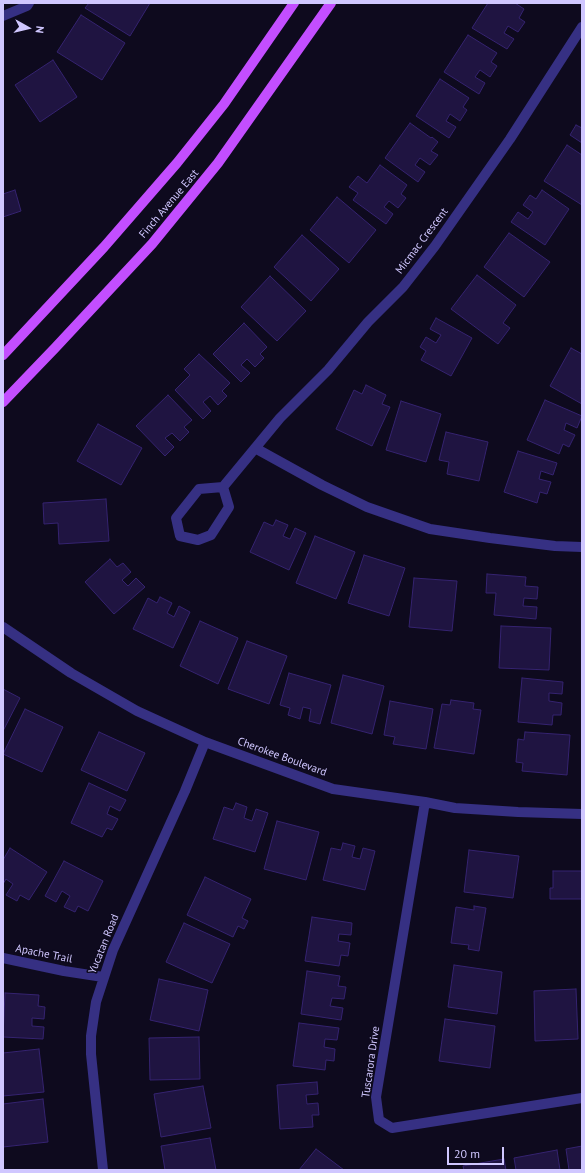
<!DOCTYPE html>
<style>
body{margin:0}
#map{position:relative;width:585px;height:1173px;overflow:hidden;background:#0e0a1e;font-family:"PT Sans",sans-serif}
canvas{display:block}
.frame{position:absolute;inset:0;border:4px solid #d0c7ff;pointer-events:none}
.north{position:absolute;left:8px;top:8px;width:40px;height:40px;-webkit-text-stroke:3px #0e0a1e;paint-order:stroke;rotate:98deg;font-size:11px;font-weight:700;line-height:16px;text-align:center;color:#d0c7ff}
.north::after{content:'';display:block;margin:auto;width:14px;height:18px;background:#d0c7ff;clip-path:polygon(50% 0,100% 100%,50% 72%,0 100%)}
.scale{position:absolute;left:447px;top:1147px;width:57px;height:18px;box-sizing:border-box;border:2px solid #d0c7ff;border-top:0;padding-left:5px;font-size:12px;line-height:14px;white-space:nowrap;color:#d0c7ff;-webkit-text-stroke:3px #0e0a1e;paint-order:stroke}
</style>
<div id="map">
<canvas width="585" height="1173"></canvas>
<div class="frame"></div>
<div class="north">N</div>
<div class="scale">20 m</div>
</div>
<script>
const context = document.querySelector('canvas').getContext('2d');
context.lineJoin = 'round';
function fillPath(path, color) {
  context.fillStyle = color;
  context.fill(path, 'evenodd');
}
function poly(rows) {
  const path = new Path2D();
  for (const r of rows) {
    path.moveTo(r[0], r[1]);
    for (let i = 2; i < r.length; i += 2) path.lineTo(r[i], r[i + 1]);
  }
  return path;
}
function trace(path, color, width, dash) {
  context.strokeStyle = color;
  context.lineWidth = width;
  context.lineCap = dash ? 'butt' : 'round';
  context.setLineDash(dash || []);
  context.stroke(path);
}
function write(font, color, halo, rows, align = 'center') {
  context.font = font + ' "PT Sans",sans-serif';
  context.lineWidth = 3;
  context.setLineDash([]);
  context.textBaseline = 'middle';
  context.strokeStyle = halo;
  context.fillStyle = color;
  for (const [text, x, y, turn = 0] of rows) {
    context.save();
    context.translate(x, y);
    context.rotate((+turn || 0) * Math.PI / 180);
    context.textAlign = isNaN(turn) ? turn : align;
    if (halo) context.strokeText(text, 0, 0);
    context.fillText(text, 0, 0);
    context.restore();
  }
}
const building = poly([
 [89,3,150,3,130,36,85,8,89,3],
 [488,3,515,3,524,9,519,18,525,22,518,32,508,26,504,33,514,39,507,49,472,28,488,3],
 [81,15,125,43,102,80,57,52,81,15],
 [468,35,497,53,491,62,497,66,490,77,480,70,475,77,485,83,479,94,444,72,468,35],
 [53,60,77,97,40,122,15,85,53,60],
 [440,79,469,98,463,107,467,110,460,121,450,114,446,121,456,127,449,138,416,116,440,79],
 [410,123,431,138,432,137,438,142,431,151,438,155,430,165,420,158,415,165,425,172,418,182,385,158,410,123],
 [576,125,582,128,582,143,570,135,576,125],
 [567,145,582,155,582,205,544,181,567,145],
 [380,165,407,185,401,194,406,198,398,208,389,201,384,207,393,214,386,224,353,200,358,193,349,187,358,176,367,183,380,165],
 [15,190,21,211,3,217,3,194,15,190],
 [542,190,569,209,545,245,511,222,518,212,528,219,533,212,523,205,530,195,536,199,542,190],
 [337,197,376,230,349,263,310,230,337,197],
 [509,233,550,262,524,297,484,267,509,233],
 [302,235,339,269,311,301,274,267,302,235],
 [477,275,516,305,503,323,510,328,498,344,451,309,477,275],
 [270,276,306,311,277,341,241,307,270,276],
 [436,318,472,338,451,376,421,360,426,351,420,347,426,337,436,343,441,335,430,329,436,318],
 [244,323,267,347,260,354,264,358,255,367,247,359,241,365,250,373,241,382,213,354,244,323],
 [571,348,582,354,582,387,581,389,582,390,582,404,550,386,571,348],
 [199,354,230,383,222,391,227,396,218,405,210,396,203,402,211,411,203,419,175,390,190,375,184,369,199,354],
 [366,385,386,395,382,404,390,407,372,446,336,429,354,390,362,394,366,385],
 [168,395,192,420,184,427,189,432,180,441,172,433,165,438,174,447,165,456,136,426,168,395],
 [545,400,582,416,577,428,566,423,564,430,575,435,569,447,563,444,559,454,527,440,545,400],
 [401,401,441,414,426,462,386,450,401,401],
 [98,424,142,448,121,485,77,461,98,424],
 [446,432,488,442,479,481,447,474,449,462,439,460,446,432],
 [518,451,557,463,553,475,541,471,539,479,551,482,547,494,540,492,537,503,504,492,518,451],
 [106,499,109,541,59,544,58,523,44,524,43,503,106,499],
 [276,520,288,525,283,536,290,539,295,528,306,533,289,570,250,552,264,522,273,526,276,520],
 [315,536,355,552,336,599,296,583,315,536],
 [364,555,405,568,389,616,348,603,364,555],
 [110,559,117,567,123,563,131,572,122,580,128,586,136,578,145,587,114,614,85,582,110,559],
 [487,574,526,577,525,586,538,587,537,599,524,598,523,606,537,607,536,619,494,615,496,593,486,593,487,574],
 [414,578,457,581,452,631,409,627,414,578],
 [160,597,172,603,167,613,174,617,179,606,190,612,173,648,133,629,148,598,157,603,160,597],
 [200,621,238,638,218,684,180,666,200,621],
 [501,626,551,628,549,670,499,668,501,626],
 [247,641,287,656,269,704,228,689,247,641],
 [289,673,331,685,320,724,309,721,311,709,303,707,300,719,288,715,290,708,280,705,289,673],
 [343,675,384,686,372,734,331,723,343,675],
 [522,678,563,682,562,694,549,693,549,701,562,703,561,715,553,715,552,725,518,722,522,678],
 [3,689,20,698,3,731,3,689],
 [451,700,474,703,473,709,481,710,474,754,434,748,442,704,450,705,451,700],
 [390,701,433,709,426,749,393,744,395,737,384,735,390,701],
 [25,709,63,727,42,772,3,754,25,709],
 [99,732,145,753,127,791,81,770,99,732],
 [525,732,570,735,567,775,522,771,523,763,516,762,518,739,524,740,525,732],
 [89,783,126,800,120,811,110,806,107,814,118,819,112,830,107,828,102,837,71,823,89,783],
 [236,803,247,807,244,818,252,821,256,809,268,813,255,852,213,839,224,807,233,810,236,803],
 [277,821,319,832,306,880,264,869,277,821],
 [343,843,355,846,352,857,360,859,363,848,375,851,365,890,323,880,331,848,341,850,343,843],
 [10,848,47,872,29,900,20,895,17,901,6,895,13,884,6,879,3,884,3,860,10,848],
 [469,850,519,856,513,898,464,892,469,850],
 [64,861,103,881,88,911,78,906,75,912,64,907,70,896,62,891,56,902,45,896,64,861],
 [553,871,582,871,582,899,550,899,550,888,553,888,553,871],
 [205,877,251,899,242,918,248,921,244,929,238,926,233,937,187,915,205,877],
 [474,906,486,908,479,951,468,949,469,945,451,943,456,907,474,910,474,906],
 [312,917,352,923,351,935,339,934,338,941,350,943,348,956,341,955,339,966,305,961,312,917],
 [184,923,230,944,212,983,166,962,184,923],
 [454,965,502,972,497,1014,448,1007,454,965],
 [307,971,340,976,338,986,346,987,344,999,332,998,330,1006,343,1008,341,1020,301,1014,307,971],
 [159,979,208,990,199,1031,150,1020,159,979],
 [576,989,578,1039,535,1041,534,991,576,989],
 [5,993,39,995,38,1006,45,1007,44,1019,32,1018,32,1026,44,1027,43,1039,3,1037,5,993],
 [445,1019,495,1026,490,1068,439,1061,445,1019],
 [299,1023,339,1028,337,1040,325,1039,324,1047,335,1049,334,1061,326,1060,325,1070,293,1066,299,1023],
 [199,1037,200,1079,150,1080,149,1038,199,1037],
 [39,1049,44,1092,3,1096,3,1053,39,1049],
 [317,1082,318,1094,306,1095,307,1104,318,1103,319,1115,312,1115,313,1127,280,1129,277,1085,317,1082],
 [203,1086,211,1128,161,1137,154,1094,203,1086],
 [43,1099,48,1142,3,1147,3,1104,43,1099],
 [210,1138,216,1170,165,1170,161,1146,210,1138],
 [582,1146,582,1170,569,1170,566,1149,582,1146],
 [316,1149,344,1170,299,1170,316,1149],
 [557,1150,560,1170,516,1170,514,1158,557,1150],
 [504,1159,506,1170,464,1170,463,1166,504,1159]
]);
const minor = poly([
 [3,16,27,6,29,3],
 [255,448,322,485,367,507,430,529,490,538,555,546,582,547],
 [223,487,229,507,211,535,198,540,180,536,176,518,199,489,223,487,280,418,328,370,368,322,403,287,435,246,510,139,582,27],
 [3,627,71,673,137,711,205,742,333,789,425,802,455,808,518,812,582,814],
 [425,802,376,1097,379,1120,392,1128,582,1098],
 [3,958,64,971,103,977],
 [103,1170,91,1054,91,1036,96,1002,113,950,185,791,205,742]
]);
const major = poly([
 [3,355,104,247,177,163,224,104,294,3],
 [3,402,55,348,152,244,218,163,331,3]
]);
const streetNames = [
 ["Finch Avenue East",169,204,-50],
 ["Micmac Crescent",422,241,-53],
 ["Cherokee Boulevard",282,757,20],
 ["Yucatan Road",104,944,-68],
 ["Apache Trail",44,954,11],
 ["Tuscarora Drive",371,1062,-82]
];
fillPath(building, '#1f1441');
trace(building, '#352370', 1);
trace(minor, '#363083', 10);
trace(major, '#c34eff', 10);
write('11px', '#d0c7ff', '#0e0a1e', streetNames);
</script>
